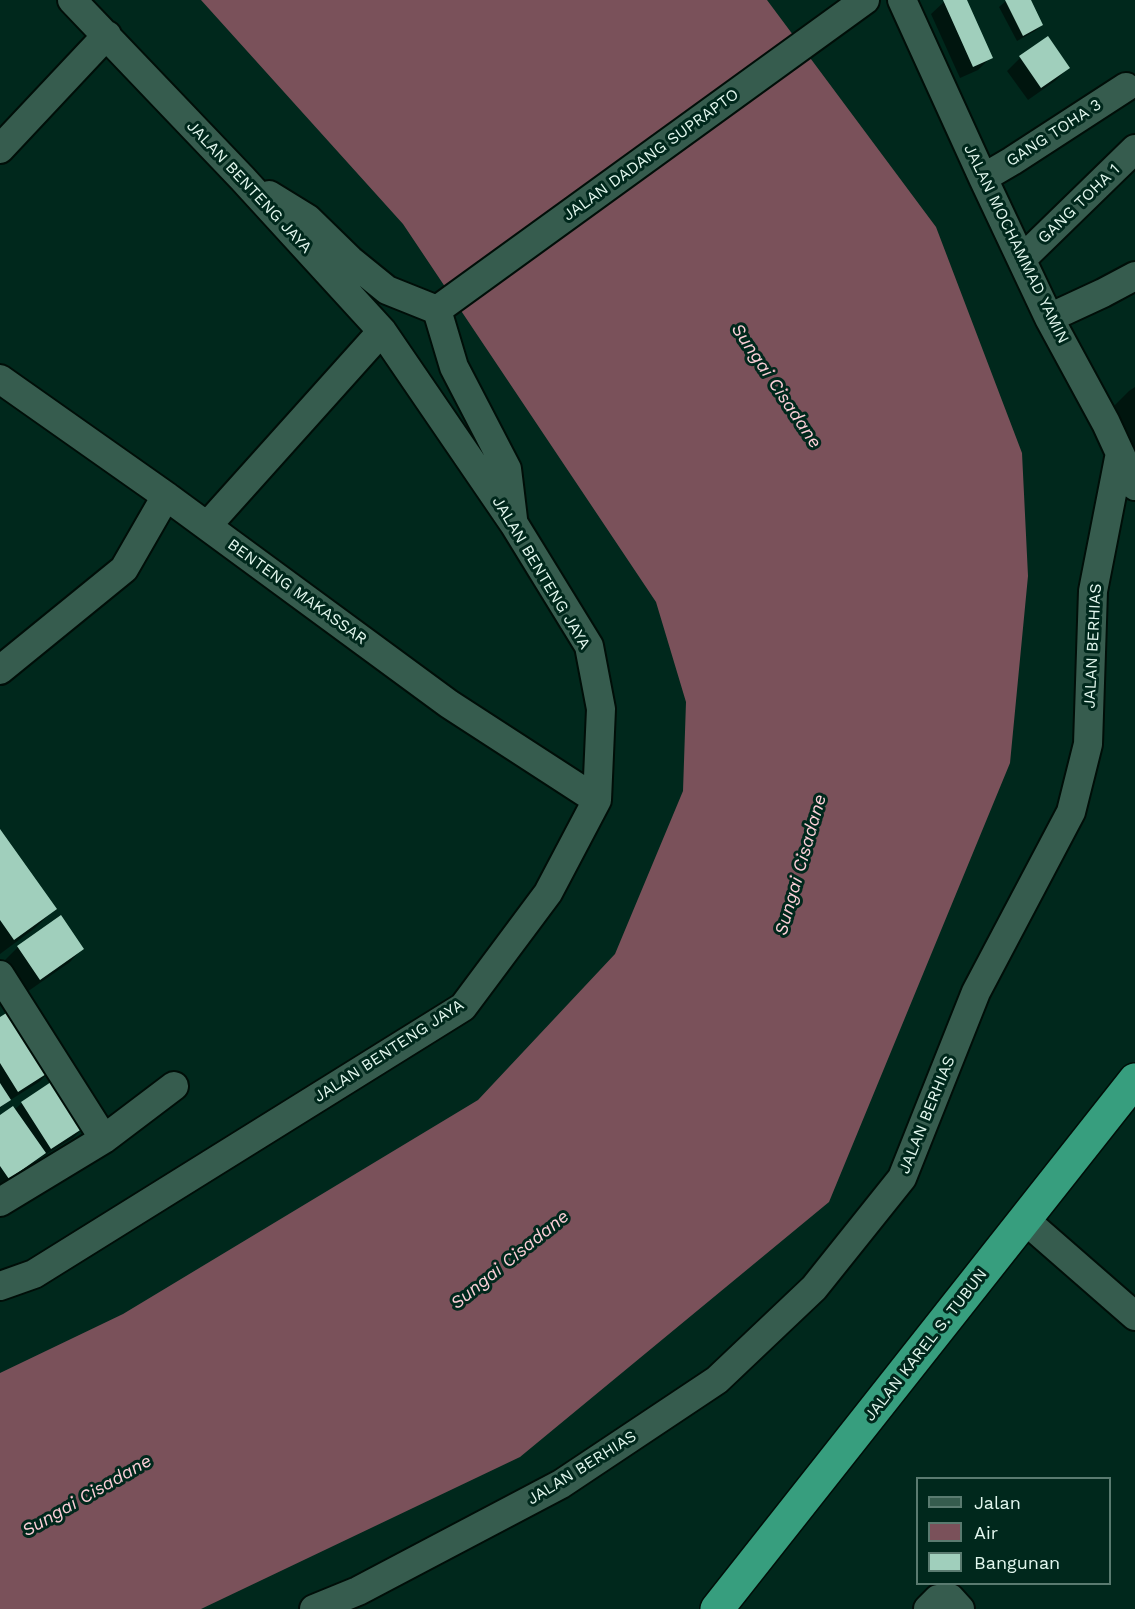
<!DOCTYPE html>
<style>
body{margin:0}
#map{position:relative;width:1135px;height:1609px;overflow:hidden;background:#00281c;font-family:"Work Sans",sans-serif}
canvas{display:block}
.legend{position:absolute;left:916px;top:1477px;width:195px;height:108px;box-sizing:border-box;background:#00281c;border:2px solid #5a7b70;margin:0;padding:8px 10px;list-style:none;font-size:18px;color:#e2f7ee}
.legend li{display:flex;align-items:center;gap:12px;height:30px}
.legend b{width:30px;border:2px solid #5a7b70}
</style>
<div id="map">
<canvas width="1135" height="1609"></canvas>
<ul class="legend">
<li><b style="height:8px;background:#365c4e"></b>Jalan</li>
<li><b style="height:16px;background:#7a515a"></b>Air</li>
<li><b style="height:16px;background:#a0cfbc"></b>Bangunan</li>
</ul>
</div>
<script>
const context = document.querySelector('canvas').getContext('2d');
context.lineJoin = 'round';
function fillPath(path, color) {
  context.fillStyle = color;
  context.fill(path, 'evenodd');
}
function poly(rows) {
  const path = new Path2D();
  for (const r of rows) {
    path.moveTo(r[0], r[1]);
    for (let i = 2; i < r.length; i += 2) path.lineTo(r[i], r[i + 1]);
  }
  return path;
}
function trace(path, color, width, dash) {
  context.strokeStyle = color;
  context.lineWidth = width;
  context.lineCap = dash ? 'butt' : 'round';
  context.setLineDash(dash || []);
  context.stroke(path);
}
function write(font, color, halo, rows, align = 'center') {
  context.font = font + ' "Work Sans",sans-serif';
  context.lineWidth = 6;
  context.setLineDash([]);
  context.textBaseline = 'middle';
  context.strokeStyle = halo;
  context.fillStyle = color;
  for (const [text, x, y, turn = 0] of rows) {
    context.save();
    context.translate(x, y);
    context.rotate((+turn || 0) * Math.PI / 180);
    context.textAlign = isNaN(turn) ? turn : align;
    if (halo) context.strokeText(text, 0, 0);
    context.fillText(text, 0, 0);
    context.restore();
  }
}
const water = poly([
 [201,0,767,0,936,227,1022,453,1028,576,1010,763,829,1202,520,1457,201,1609,0,1609,0,1373,123,1314,478,1100,615,954,683,791,686,702,656,602,403,224]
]);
const shadow = poly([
 [946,0,965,0,991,57,978,70,960,78,931,14],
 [1007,0,1029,0,1042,25,1035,31,1017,41,999,7],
 [1047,38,1068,68,1055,81,1028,100,1007,71,1020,58],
 [1135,387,1135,449,1109,411,1129,391],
 [0,832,55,909,35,928,0,954],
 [18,947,82,949,70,962,27,992,5,960],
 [0,1019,52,1069,39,1082,4,1104,0,1108],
 [22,1103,86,1125,73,1138,37,1160,31,1166,0,1187,0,1117,14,1110]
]);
const building = poly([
 [943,0,967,0,993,58,973,67],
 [1005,0,1031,0,1043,25,1023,36],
 [1048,36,1070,68,1041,88,1019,56],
 [0,829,57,909,14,940,0,920],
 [61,915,84,949,40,980,17,946],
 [16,1007,54,1069,18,1092,0,1063,0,1017],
 [57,1078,88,1125,51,1149,21,1102],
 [0,1083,11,1100,0,1107],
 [13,1106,46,1153,9,1179,0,1166,0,1115]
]);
const minor = poly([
 [902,0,983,178,1049,318,1106,423,1135,486],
 [0,149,107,35],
 [983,178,1012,161,1126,87],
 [269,195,308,219,350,260,387,290,437,310,454,367,507,469,513,519],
 [1022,259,1135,149],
 [437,310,865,0],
 [1049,318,1103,293,1135,276],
 [0,379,166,496,449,704,597,800],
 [207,526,382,331],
 [0,670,124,569,166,496],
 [0,975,104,1139],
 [0,1202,104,1139,174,1086],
 [1025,1220,1135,1316],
 [0,1286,34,1274,463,1007,548,893,597,800,601,709,589,646,514,524,382,331,242,178,72,0],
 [314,1609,358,1591,561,1484,717,1380,814,1288,902,1178,976,992,1071,812,1088,744,1093,591,1120,453],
 [928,1609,938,1599,950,1598,960,1609]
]);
const highway = poly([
 [717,1609,1135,1080]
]);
const streetNames = [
 ["GANG TOHA 3",1054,133,-33],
 ["JALAN DADANG SUPRAPTO",651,155,-36],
 ["JALAN BENTENG JAYA",249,187,47],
 ["GANG TOHA 1",1079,204,-44],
 ["JALAN MOCHAMMAD YAMIN",1016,244,64],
 ["JALAN BENTENG JAYA",541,573,59],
 ["BENTENG MAKASSAR",297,592,36],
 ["JALAN BERHIAS",1093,646,-87],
 ["JALAN BENTENG JAYA",389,1051,-33],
 ["JALAN BERHIAS",927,1115,-68],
 ["JALAN KAREL S. TUBUN",926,1345,-52],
 ["JALAN BERHIAS",582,1468,-32]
];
const waterNames = [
 ["Sungai Cisadane",776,386,56],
 ["Sungai Cisadane",801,865,-74],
 ["Sungai Cisadane",510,1260,-39],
 ["Sungai Cisadane",87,1496,-30]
];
fillPath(water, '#7a515a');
fillPath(shadow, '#0007');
fillPath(building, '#a0cfbc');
trace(minor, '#000e08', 32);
trace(highway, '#000e08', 36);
trace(minor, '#365c4e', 28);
trace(highway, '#379e7e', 33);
write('16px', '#e2f7ee', '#00281c', streetNames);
write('italic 18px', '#fdd0d9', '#00281c', waterNames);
</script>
